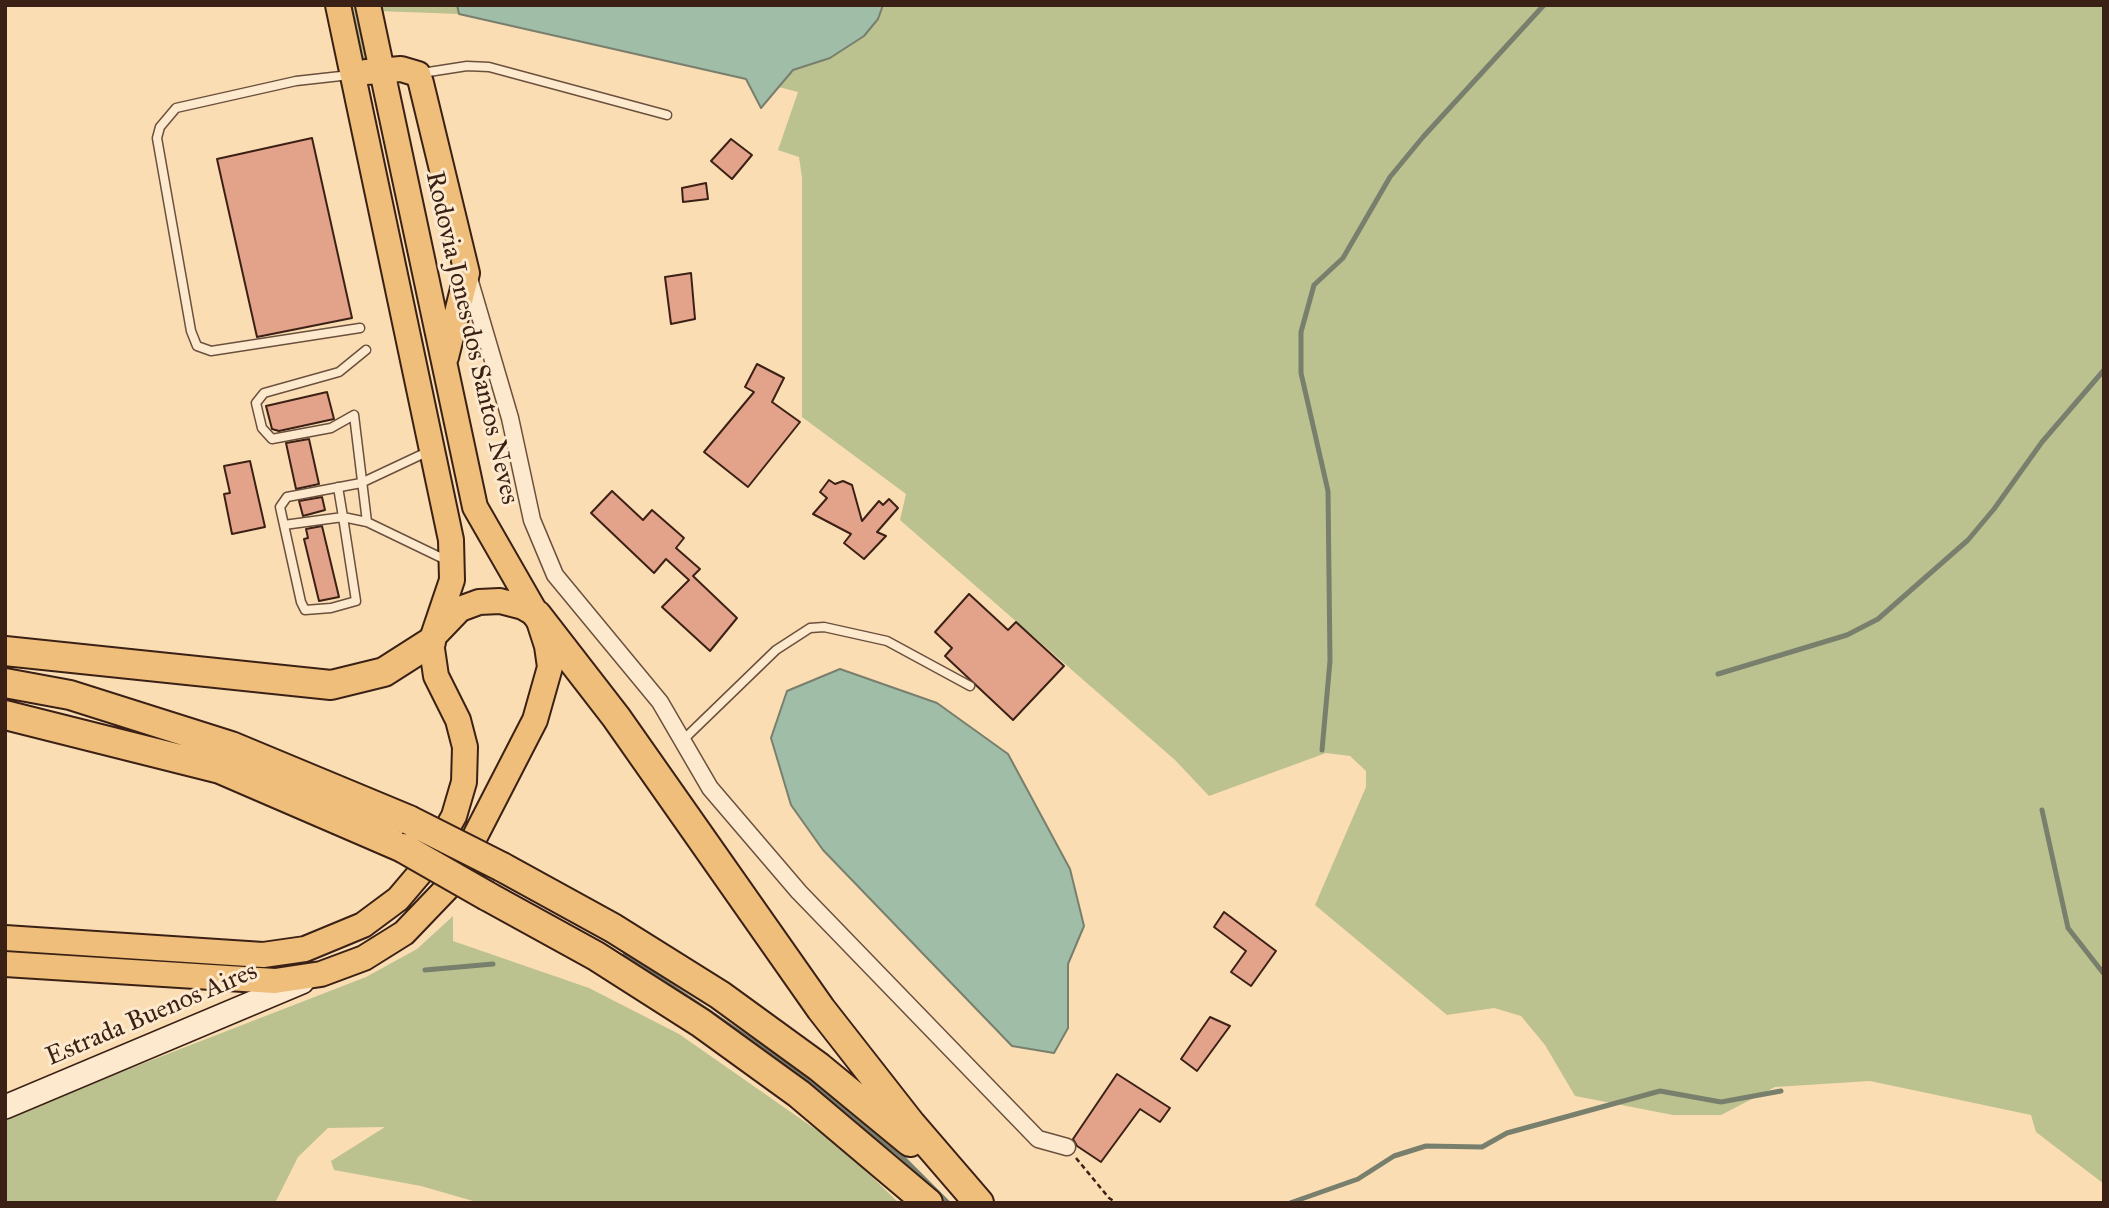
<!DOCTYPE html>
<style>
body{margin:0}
#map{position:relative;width:2109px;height:1208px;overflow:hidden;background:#fbddb4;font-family:"IM FELL Great Primer",serif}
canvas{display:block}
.frame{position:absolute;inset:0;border:7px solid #3b2115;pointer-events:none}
</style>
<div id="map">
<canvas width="2109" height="1208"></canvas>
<div class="frame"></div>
</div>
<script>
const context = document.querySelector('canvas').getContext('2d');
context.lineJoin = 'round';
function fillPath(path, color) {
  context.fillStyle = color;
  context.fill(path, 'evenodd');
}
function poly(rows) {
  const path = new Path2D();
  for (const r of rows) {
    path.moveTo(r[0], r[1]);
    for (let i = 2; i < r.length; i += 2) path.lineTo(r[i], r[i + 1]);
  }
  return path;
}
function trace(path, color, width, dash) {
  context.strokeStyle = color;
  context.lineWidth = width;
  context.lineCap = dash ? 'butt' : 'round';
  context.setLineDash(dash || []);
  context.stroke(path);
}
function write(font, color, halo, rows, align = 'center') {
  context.font = font + ' "IM FELL Great Primer",serif';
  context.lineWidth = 6;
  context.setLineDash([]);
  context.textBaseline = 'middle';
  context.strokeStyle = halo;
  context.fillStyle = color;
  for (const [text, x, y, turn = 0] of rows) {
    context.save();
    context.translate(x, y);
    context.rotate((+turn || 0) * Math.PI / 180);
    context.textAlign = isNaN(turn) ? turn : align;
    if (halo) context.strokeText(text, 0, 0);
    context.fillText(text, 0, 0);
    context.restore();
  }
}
const green = poly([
 [351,5,362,5,375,63,364,65],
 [377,5,457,5,459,14,378,11],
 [883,5,2104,5,2104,1184,2036,1132,2031,1115,1870,1081,1775,1087,1721,1115,1673,1115,1575,1096,1545,1045,1521,1016,1494,1008,1447,1015,1315,905,1366,787,1366,771,1350,756,1326,753,1209,796,1175,760,900,520,906,494,802,417,802,178,799,157,778,150,798,92,779,87,793,70,830,58,864,36,878,19],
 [453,916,453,941,589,988,679,1034,841,1147,899,1203,480,1203,421,1186,334,1170,331,1161,385,1127,328,1128,298,1157,275,1203,5,1203,5,1117,366,977,417,949]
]);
const water = poly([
 [457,5,883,5,878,19,864,36,830,58,793,70,761,108,746,79,459,14,457,5],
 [840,669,937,703,1008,754,1070,869,1084,926,1068,964,1068,1028,1054,1053,1012,1046,823,850,791,805,771,738,787,691,840,669]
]);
const stream = poly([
 [1718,674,1847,635,1878,619,1968,540,1994,509,2042,442,2104,370],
 [1322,750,1330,661,1328,491,1301,373,1301,332,1314,285,1343,258,1390,177,1423,137,1544,5],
 [2042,810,2068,928,2104,974],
 [625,955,788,1065,900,1155,948,1203],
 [425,970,493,964],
 [1290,1203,1358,1179,1394,1156,1426,1146,1482,1147,1507,1133,1660,1091,1721,1102,1781,1091]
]);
const building = poly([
 [312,138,352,318,257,337,217,159,312,138],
 [731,139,752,155,732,179,711,161,731,139],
 [706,183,708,199,683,202,682,188,706,183],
 [691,273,695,319,671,324,665,277,691,273],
 [757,364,784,378,772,402,800,422,748,487,704,452,754,392,745,387,757,364],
 [327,392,334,419,279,431,272,429,266,406,327,392],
 [309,439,319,484,296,489,286,443,309,439],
 [250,461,265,527,232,534,224,494,230,493,224,466,250,461],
 [829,480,835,484,843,481,852,485,862,521,879,501,883,505,889,499,898,508,877,532,886,536,864,559,844,543,851,534,813,514,827,498,820,492,829,480],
 [612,491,643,520,652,510,684,538,676,548,700,569,693,576,737,618,710,651,662,607,689,580,666,559,654,573,591,513,612,491],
 [322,497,325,510,303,516,299,501,322,497],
 [322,526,339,597,319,601,304,539,308,538,306,529,322,526],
 [969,594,1008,630,1016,622,1064,666,1013,720,945,656,952,648,935,632,969,594],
 [1224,912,1276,951,1251,986,1231,972,1246,951,1214,927,1224,912],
 [1210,1017,1230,1026,1197,1071,1181,1059,1210,1017],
 [1117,1074,1170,1108,1160,1122,1140,1109,1101,1162,1077,1146,1073,1139,1117,1074]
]);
const path = poly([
 [1076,1158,1109,1198,1117,1203]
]);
const lane = poly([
 [422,73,467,66,489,67,667,115],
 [350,75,296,81,176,108,160,127,157,138,191,331,197,346,211,351,360,328],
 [366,350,339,372,264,393,256,403,262,428,272,439,331,428,354,415,367,522],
 [427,452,361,483,287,497,280,507,301,602,305,610,331,608,356,601,343,517,367,522,448,561],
 [284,525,343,517,338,487],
 [682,741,776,650,810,628,824,627,887,641,970,686]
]);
const street = poly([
 [468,275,510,418,532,520,555,575,660,702,710,788,799,892,1038,1139,1067,1147]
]);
const secondary = poly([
 [5,1107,302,982]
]);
const primary = poly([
 [366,72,401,69,418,74,421,83,467,273,446,357],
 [437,633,460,609,479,602,500,601,523,607,537,615],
 [5,938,263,955,305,949,363,925,398,899,426,866,454,816,464,782,465,747,458,720,436,676,431,642,452,580,451,540,338,5],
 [5,964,275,981,321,974,364,958,404,933,450,885,535,720,550,667,547,646,537,615,475,507,368,5]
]);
const highway = poly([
 [537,615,616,717,821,1009,911,1124,979,1203],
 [5,651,331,685,384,672,431,642],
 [5,683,70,695,231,746,409,820],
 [5,715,220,769,403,848],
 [502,867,613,928,720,995,819,1067,910,1142],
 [487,896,596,956,701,1023,799,1094,928,1203]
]);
const highwayBridge = poly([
 [409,820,502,867],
 [403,848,487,896]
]);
const streetNames = [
 ["Rodovia Jones dos Santos Neves",471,338,77],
 ["Estrada Buenos Aires",152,1015,-23]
];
fillPath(green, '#bcc28f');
fillPath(water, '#a0bda8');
trace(water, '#787f6d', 2);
trace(stream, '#787f6d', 5);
fillPath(building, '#e3a28a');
trace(building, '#3b2115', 2);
trace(lane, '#6b503d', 11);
trace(street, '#6b503d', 19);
trace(secondary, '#3b2115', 26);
trace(primary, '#3b2115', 28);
trace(highway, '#3b2115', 32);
trace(path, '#3b2115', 2.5, [5, 3.5]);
trace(lane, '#fce9ce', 8);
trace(street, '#fce9ce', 16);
trace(secondary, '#fce9ce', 23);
trace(primary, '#eebe7a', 24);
trace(highway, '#eebe7a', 28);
trace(highwayBridge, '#3b2115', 32, []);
trace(highwayBridge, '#eebe7a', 28);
write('26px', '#3b2115', '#fce9ce', streetNames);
</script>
